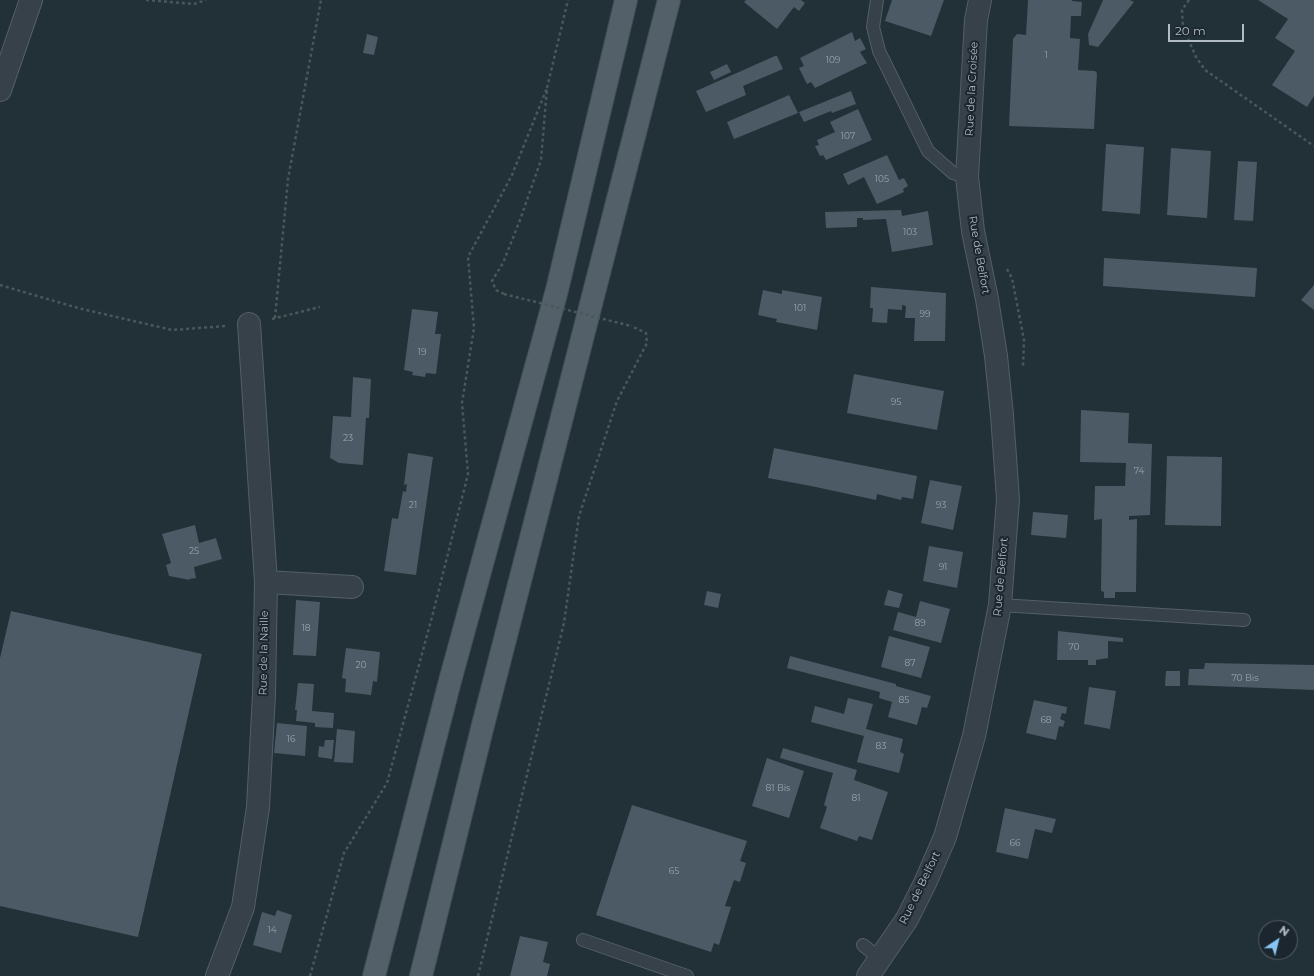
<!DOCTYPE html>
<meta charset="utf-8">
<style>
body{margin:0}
#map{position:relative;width:1314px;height:976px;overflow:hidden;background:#223038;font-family:Montserrat,sans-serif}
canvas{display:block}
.north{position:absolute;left:1258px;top:920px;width:40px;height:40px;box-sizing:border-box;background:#1b262e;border:1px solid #57626a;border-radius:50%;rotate:35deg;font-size:11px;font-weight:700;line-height:16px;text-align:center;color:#b1bcc5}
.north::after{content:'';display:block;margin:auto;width:14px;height:18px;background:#88c4f3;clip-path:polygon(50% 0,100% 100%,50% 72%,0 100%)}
.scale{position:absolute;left:1168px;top:24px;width:76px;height:18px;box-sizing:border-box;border:2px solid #b1bcc5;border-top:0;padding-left:5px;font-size:12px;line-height:14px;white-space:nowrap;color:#b1bcc5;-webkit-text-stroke:3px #1b262e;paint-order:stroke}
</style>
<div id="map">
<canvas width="1314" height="976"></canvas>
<div class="north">N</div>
<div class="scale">20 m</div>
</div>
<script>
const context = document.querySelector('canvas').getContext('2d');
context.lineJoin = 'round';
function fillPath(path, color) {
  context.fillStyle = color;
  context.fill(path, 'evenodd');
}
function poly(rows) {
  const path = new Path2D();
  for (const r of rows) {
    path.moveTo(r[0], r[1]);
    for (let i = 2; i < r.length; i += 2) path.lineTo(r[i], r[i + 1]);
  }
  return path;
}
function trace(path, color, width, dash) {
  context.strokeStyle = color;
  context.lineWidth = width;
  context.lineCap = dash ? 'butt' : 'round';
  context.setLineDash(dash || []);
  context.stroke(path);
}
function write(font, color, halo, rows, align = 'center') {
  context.font = font + ' Montserrat,sans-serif';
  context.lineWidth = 4;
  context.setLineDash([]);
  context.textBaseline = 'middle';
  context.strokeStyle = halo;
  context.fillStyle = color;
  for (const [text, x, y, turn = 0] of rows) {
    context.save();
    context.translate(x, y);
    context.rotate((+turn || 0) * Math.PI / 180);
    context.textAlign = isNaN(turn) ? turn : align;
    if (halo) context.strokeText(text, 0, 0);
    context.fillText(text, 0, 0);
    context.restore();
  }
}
const building = poly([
 [746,0,801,0,805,3,799,11,794,7,777,29,744,2],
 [892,0,944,0,931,36,885,21],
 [1028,0,1072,0,1072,1,1082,2,1081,16,1071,16,1070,38,1080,39,1078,70,1095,71,1097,73,1094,129,1009,126,1013,39,1017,34,1026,35],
 [1103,0,1130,0,1134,2,1098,47,1089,45,1088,34],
 [1258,0,1314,0,1314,96,1307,107,1272,85,1295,51,1275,38,1288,19],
 [852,32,855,41,860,38,866,49,860,52,867,63,815,88,811,82,807,84,799,68,804,66,800,58],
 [367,34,378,37,374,55,363,53],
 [775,56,777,56,783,69,743,86,746,95,706,112,696,91],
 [727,64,731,72,714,80,710,72],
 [851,91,856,104,832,113,831,111,804,122,799,112],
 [789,95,798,113,734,139,727,122],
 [858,109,872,140,826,160,823,155,820,156,815,146,819,145,817,140,835,132,830,122],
 [1106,144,1144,147,1140,214,1102,211],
 [1171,148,1211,151,1207,218,1167,215],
 [887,155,899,180,904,178,908,186,903,189,904,192,877,204,864,177,848,185,843,174],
 [1238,161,1257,162,1253,221,1234,220],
 [901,210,902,216,928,211,933,245,892,252,886,219,863,220,863,218,857,218,857,227,826,228,825,212],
 [1104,258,1257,268,1255,297,1103,286],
 [1314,285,1314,310,1301,300],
 [871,287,946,293,945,341,914,341,915,318,905,318,906,306,902,305,902,310,888,309,887,323,872,322,873,308,870,308],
 [763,290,782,294,782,290,822,297,817,330,776,322,777,319,758,315],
 [412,309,438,312,435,334,441,334,436,374,426,373,425,377,412,375,413,372,404,370],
 [854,374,944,391,937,430,847,413],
 [353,377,371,379,369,418,366,418,363,465,339,463,330,458,333,416,351,417],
 [1081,410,1129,413,1128,443,1152,444,1150,515,1129,516,1129,520,1137,519,1136,592,1115,592,1115,598,1104,598,1104,592,1101,591,1102,519,1094,520,1095,486,1125,486,1126,463,1080,462],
 [774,448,917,476,913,499,902,497,901,500,877,494,876,500,811,486,768,478],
 [408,453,433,457,416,575,384,571,392,518,398,519,403,491,406,492,407,484,404,485],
 [1167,456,1222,457,1221,526,1165,525],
 [930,480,962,486,953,530,921,523],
 [1033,512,1068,515,1066,538,1031,535],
 [195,525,199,543,216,538,222,559,194,567,196,578,189,579,190,580,169,576,166,565,171,563,162,534],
 [929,546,963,552,957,588,923,581],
 [888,590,903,594,899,608,884,605],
 [707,591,721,594,718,608,704,605],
 [296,600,320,602,316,656,293,655],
 [920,601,950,609,941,643,893,630,898,612,916,617],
 [11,611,202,654,138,937,0,906,0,658],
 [1058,631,1123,638,1123,642,1108,641,1108,658,1096,660,1096,665,1088,665,1088,660,1057,660],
 [889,636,930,647,921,678,881,667],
 [346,648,380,652,377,682,373,681,371,695,345,692,346,679,342,678],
 [790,656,896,684,896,686,931,696,927,708,922,707,917,725,888,717,892,702,879,698,880,692,787,668],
 [1205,663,1314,665,1314,690,1188,685,1189,669,1204,669],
 [1166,671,1180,671,1180,686,1165,686],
 [298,683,314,684,312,711,334,713,333,728,315,727,315,723,296,721,297,710,295,710],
 [1089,687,1116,691,1110,729,1084,724],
 [848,698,873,704,866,729,903,739,900,752,904,754,899,773,857,762,864,736,811,722,815,706,844,714],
 [1034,700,1067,707,1066,714,1062,713,1060,719,1065,721,1063,727,1059,726,1056,740,1026,733],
 [277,723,307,726,305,756,274,753],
 [337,729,355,731,353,763,334,762],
 [325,740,334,740,332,759,318,757,319,746,324,747],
 [783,748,857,770,854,780,888,792,872,840,859,836,857,841,820,828,827,807,824,805,833,773,780,758],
 [767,758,804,771,789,818,752,806],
 [632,805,747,841,740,861,746,863,740,882,734,880,725,906,731,907,719,945,714,943,711,952,596,915],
 [1005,808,1056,819,1052,833,1035,829,1028,859,996,852],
 [277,910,292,915,281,953,253,945,262,912,275,916],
 [520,936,548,942,543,962,550,964,547,976,510,976]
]);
const path = poly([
 [146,0,194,4,206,0],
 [1189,0,1182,10,1183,27,1196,57,1205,70,1314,146],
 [1007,269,1012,278,1024,340,1023,367],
 [0,285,78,308,172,330,225,326],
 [504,294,496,290,492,281,503,263,520,220,541,160,547,88,568,0],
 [275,318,288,179,321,0],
 [272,319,320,307],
 [310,976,344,853,387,783,432,617,468,474,462,403,474,328,468,257,512,175,547,88],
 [478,976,564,623,579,516,617,401,647,343,646,333,631,326]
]);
const service = poly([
 [877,0,873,27,879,51,928,151,953,173,967,177],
 [1000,605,1244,620],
 [583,940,687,976],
 [863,945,880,959]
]);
const minor = poly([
 [0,90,31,0],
 [266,582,352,587],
 [217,976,243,907,258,807,264,694,266,582,249,324],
 [868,976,907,919,925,883,945,837,974,736,1000,605,1008,499,1002,415,996,356,987,299,973,231,967,177,976,20,980,0]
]);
const primary = poly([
 [374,976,450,681,557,290,626,0],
 [421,976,482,729,669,0]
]);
const pathBridge = poly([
 [504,294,631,326]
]);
const numberNames = [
 ["1",1046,55],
 ["109",833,60],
 ["107",848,136],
 ["105",882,179],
 ["103",910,232],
 ["101",800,308],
 ["99",925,314],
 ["19",422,352],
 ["95",896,402],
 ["23",348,438],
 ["74",1139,471],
 ["21",413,505],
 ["93",941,505],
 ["25",194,551],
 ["91",943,567],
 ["89",920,623],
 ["18",306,628],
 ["70",1074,647],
 ["87",910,663],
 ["20",361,665],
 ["70 Bis",1245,678],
 ["85",904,700],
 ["68",1046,720],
 ["16",291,739],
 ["83",881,746],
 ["81 Bis",778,788],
 ["81",856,798],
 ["66",1015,843],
 ["65",674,871],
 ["14",272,930]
];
const streetNames = [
 ["Rue de la Croisée",972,89,-87],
 ["Rue de Belfort",979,255,80],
 ["Rue de Belfort",1001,577,-85],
 ["Rue de la Naille",264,653,-89],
 ["Rue de Belfort",920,888,-64]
];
fillPath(building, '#4b5a64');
trace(service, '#545f67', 14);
trace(minor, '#545f67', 24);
trace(primary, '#424d55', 24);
trace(path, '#465a59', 2.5, [3, 3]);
trace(service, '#364149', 12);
trace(minor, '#364149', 22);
trace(primary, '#546069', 22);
trace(pathBridge, '#465a59', 2.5, [3, 3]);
write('9px', '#98a4ad', null, numberNames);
write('11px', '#b1bcc5', '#1b262e', streetNames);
</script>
